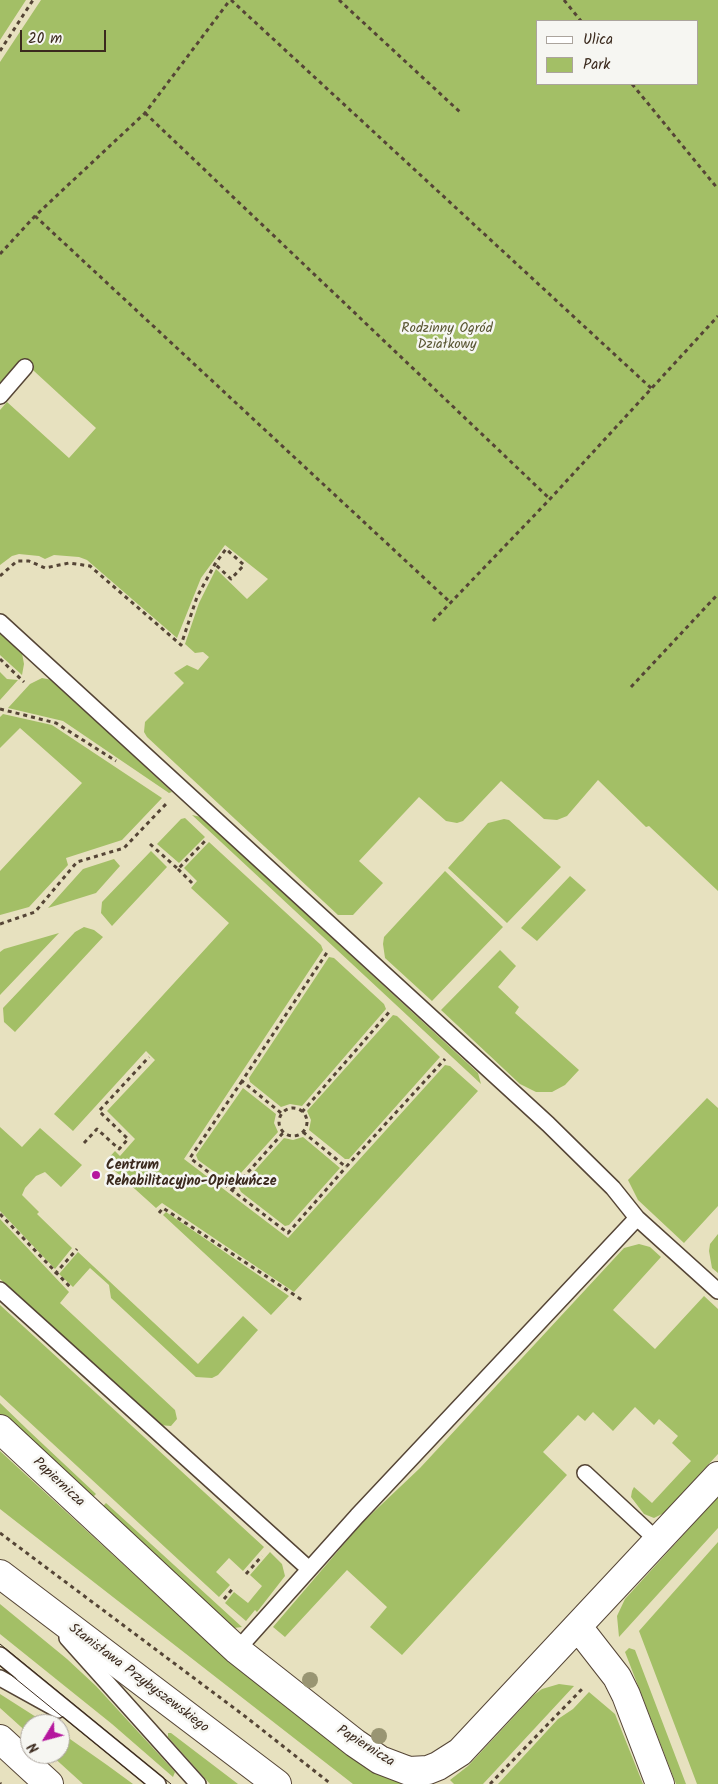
<!DOCTYPE html>
<meta charset="utf-8">
<style>
body{margin:0}
#map{position:relative;width:718px;height:1784px;overflow:hidden;background:#e7e1bf;font-family:Kalam,sans-serif}
canvas{display:block}
.legend{position:absolute;left:536px;top:20px;width:162px;height:65px;box-sizing:border-box;background:#f6f6f2;border:1px solid #aba49d;margin:0;padding:6px 9px;list-style:none;font-size:15px;color:#3b2a1e}
.legend li{display:flex;align-items:center;gap:10px;height:25px}
.legend b{width:25px;border:1px solid #aba49d}
.north{position:absolute;left:20px;top:1714px;width:50px;height:50px;box-sizing:border-box;background:#f6f6f2;border:1px solid #aba49d;border-radius:50%;rotate:233deg;font-size:14px;font-weight:700;line-height:20px;text-align:center;color:#3b2a1e}
.north::after{content:'';display:block;margin:auto;width:18px;height:22px;background:#b5179e;clip-path:polygon(50% 0,100% 100%,50% 72%,0 100%)}
.scale{position:absolute;left:20px;top:30px;width:86px;height:22px;box-sizing:border-box;border:2px solid #3b2a1e;border-top:0;padding-left:6px;font-size:15px;line-height:18px;white-space:nowrap;color:#3b2a1e;-webkit-text-stroke:4px #f6f6f2;paint-order:stroke}
</style>
<div id="map">
<canvas width="718" height="1784"></canvas>
<ul class="legend">
<li><b style="height:6px;background:#fff"></b>Ulica</li>
<li><b style="height:14px;background:#a3bf66"></b>Park</li>
</ul>
<div class="north">N</div>
<div class="scale">20 m</div>
</div>
<script>
const context = document.querySelector('canvas').getContext('2d');
context.lineJoin = 'round';
function fillPath(path, color) {
  context.fillStyle = color;
  context.fill(path, 'evenodd');
}
function poly(rows) {
  const path = new Path2D();
  for (const r of rows) {
    if (r.length === 3) {
      path.moveTo(r[0] + r[2], r[1]);
      path.arc(r[0], r[1], r[2], 0, 2 * Math.PI);
      continue;
    }
    path.moveTo(r[0], r[1]);
    for (let i = 2; i < r.length; i += 2) path.lineTo(r[i], r[i + 1]);
  }
  return path;
}
function trace(path, color, width, dash) {
  context.strokeStyle = color;
  context.lineWidth = width;
  context.lineCap = dash ? 'butt' : 'round';
  context.setLineDash(dash || []);
  context.stroke(path);
}
function write(font, color, halo, rows, align = 'center') {
  context.font = font + ' Kalam,sans-serif';
  context.lineWidth = 5;
  context.setLineDash([]);
  context.textBaseline = 'middle';
  context.strokeStyle = halo;
  context.fillStyle = color;
  for (const [text, x, y, turn = 0] of rows) {
    context.save();
    context.translate(x, y);
    context.rotate((+turn || 0) * Math.PI / 180);
    context.textAlign = isNaN(turn) ? turn : align;
    if (halo) context.strokeText(text, 0, 0);
    context.fillText(text, 0, 0);
    context.restore();
  }
}
const green = poly([
 [0,0,26,0,0,40],
 [41,0,718,0,718,891,649,826,646,827,598,780,567,816,557,820,544,819,501,781,463,821,457,823,446,821,419,797,359,861,383,883,353,915,338,915,147,737,144,732,145,722,184,683,174,673,187,665,198,670,209,657,203,652,195,653,185,644,199,603,216,569,247,599,268,579,225,545,201,578,177,638,87,560,79,557,54,555,45,559,39,556,19,554,12,556,0,565,0,410,7,402,69,458,96,428,22,360,0,384,0,62],
 [537,21,697,21,697,84,537,84],
 [0,633,22,653,24,664,22,675,0,655],
 [0,672,7,679,18,680,0,700],
 [42,678,52,680,172,792,169,793,63,721,8,708,30,684],
 [3,714,52,725,162,798,122,840,66,858,68,865,29,907,0,915,0,871,82,783,20,728,0,748,0,717],
 [192,815,201,817,478,1073,481,1084],
 [185,818,205,837,179,863,157,844,181,819],
 [504,819,509,820,561,867,507,923,448,868,488,823],
 [209,842,321,945,323,950,184,1159,288,1238,445,1065,450,1066,478,1091,294,1292,162,1203,156,1208,105,1162,115,1151,120,1156,135,1139,107,1111,155,1060,146,1051,73,1131,54,1114,229,923,191,888,197,881,184,868],
 [151,851,167,867,112,926,101,913,102,902],
 [114,859,120,866,96,893,48,908,83,869],
 [445,871,503,927,432,1001,385,958,383,944,384,937],
 [570,876,586,890,537,941,521,928],
 [84,927,94,930,103,937,15,1032,4,1022,3,1008,75,932],
 [59,933,0,995,0,952,4,949],
 [500,950,516,966,498,987,519,1007,515,1013,579,1070,565,1085,552,1092,536,1092,520,1084,441,1010],
 [329,957,334,958,384,1004,386,1009,302,1106,290,1104,281,1107,250,1082,249,1078],
 [393,1015,397,1016,440,1057,349,1159,345,1159,309,1130,311,1120,307,1111],
 [243,1088,276,1114,274,1123,278,1132,231,1184,198,1160,196,1155],
 [707,1098,718,1108,718,1206,684,1243,638,1200,628,1180],
 [0,1127,22,1147,40,1128,82,1165,61,1187,45,1172,36,1176,25,1188,22,1195,39,1212,37,1214,72,1248,55,1269,0,1211],
 [303,1137,340,1168,289,1225,285,1226,241,1192,239,1188,284,1138,293,1140],
 [166,1212,289,1296,271,1315,163,1215],
 [0,1219,69,1292,60,1303,175,1410,177,1419,171,1426,159,1425,0,1279],
 [718,1234,718,1273,712,1268,709,1251,710,1244],
 [639,1244,650,1247,661,1257,613,1310,655,1349,704,1296,718,1309,718,1454,664,1513,654,1518,644,1514,631,1497,632,1491,634,1487,652,1503,691,1461,672,1443,678,1436,659,1419,654,1425,635,1407,613,1431,593,1412,585,1421,578,1415,543,1452,567,1475,402,1655,370,1627,387,1607,347,1570,285,1637,273,1627,362,1523,420,1468,624,1248],
 [78,1252,198,1364,243,1316,258,1330,218,1375,212,1378,196,1377,111,1298,109,1285,90,1268,73,1287,59,1274],
 [0,1305,264,1547,243,1571,229,1558,216,1572,230,1585,219,1597,0,1395],
 [0,1403,29,1431,96,1494,91,1499,0,1415],
 [0,1451,226,1659,360,1762,402,1784,353,1784,0,1509],
 [718,1497,718,1528,619,1637,617,1616,625,1599],
 [106,1503,242,1627,234,1628,230,1626,101,1508],
 [718,1542,718,1784,697,1784,639,1631],
 [270,1552,282,1564,285,1576,257,1612,255,1610,246,1621,225,1603,234,1592,248,1603,262,1586,250,1575],
 [0,1604,67,1659,96,1686,175,1772,173,1777,112,1724,0,1634],
 [629,1648,635,1650,686,1784,676,1784,625,1652],
 [559,1684,574,1686,483,1784,454,1784,450,1780,468,1766,534,1695,542,1689],
 [589,1692,615,1714,643,1784,498,1784,558,1719,573,1709],
 [0,1694,47,1724,30,1724,30,1735,0,1708],
 [60,1732,107,1765,133,1784,83,1784,50,1754,60,1754],
 [168,1733,171,1733,238,1784,210,1784,168,1737]
]);
const path = poly([
 [231,0,652,389],
 [339,0,461,113],
 [564,0,581,21],
 [0,51,33,0],
 [632,84,718,189],
 [145,113,550,499],
 [35,216,451,603],
 [0,254,35,216,145,113,230,0],
 [0,576,17,561,29,561,45,568,69,563,90,566,181,645,197,597,215,564,226,549,244,565,231,579,215,564],
 [433,621,550,499,718,316],
 [0,659,24,682],
 [631,687,718,594],
 [0,709,56,723,116,761],
 [150,844,178,869,206,840],
 [178,869,192,883],
 [0,924,35,912,77,862,124,848,166,804],
 [242,1081,190,1158,288,1233,346,1167],
 [293,1122,14],
 [302,1112,391,1010],
 [281,1113,242,1081,328,951],
 [303,1132,346,1167,445,1059],
 [84,1143,97,1129,119,1149,128,1139,99,1111,149,1057],
 [232,1190,283,1133],
 [159,1213,163,1208,302,1300],
 [0,1214,72,1289],
 [55,1274,77,1249],
 [0,1533,246,1717,331,1784],
 [246,1574,262,1556],
 [224,1599,234,1587],
 [0,1783,1,1784],
 [490,1784,582,1689]
]);
const lane = poly([
 [0,396,25,367],
 [0,622,548,1124,613,1188,637,1218,357,1516,237,1650],
 [637,1218,718,1291],
 [0,1290,309,1569],
 [585,1473,658,1541],
 [67,1638,198,1784],
 [0,1655,158,1784],
 [0,1678,58,1710]
]);
const street = poly([
 [0,1429,237,1650,355,1743,380,1760,409,1771,428,1770,438,1766,460,1752,718,1476],
 [578,1627,617,1677,626,1695,660,1784]
]);
const secondary = poly([
 [0,1574,277,1784],
 [0,1739,49,1784]
]);
const tram = poly([
 [0,1644,171,1784],
 [0,1666,145,1784]
]);
const trees = [
 [310,1680],
 [379,1736]
];
const markers = [
 [96,1175,5,"#b5179e"]
];
const parkNames = [
 ["Rodzinny Ogród",447,330],
 ["Działkowy",447,346]
];
const poiNames = [
 ["Centrum",106,1167],
 ["Rehabilitacyjno-Opiekuńcze",106,1183]
];
const streetNames = [
 ["Papiernicza",58,1483,43],
 ["Stanisława Przybyszewskiego",138,1679,37],
 ["Papiernicza",365,1747,32]
];
fillPath(green, '#a3bf66');
trace(lane, '#554536', 18);
trace(street, '#554536', 30);
trace(secondary, '#554536', 30);
trace(path, '#554536', 3, [4, 4]);
trace(lane, '#fff', 15);
trace(street, '#fff', 28);
trace(secondary, '#fff', 28);
trace(tram, '#3b2a1e', 1);
context.fillStyle = '#999573';
for (const [x, y] of trees) {
  context.beginPath();
  context.arc(x, y, 8, 0, 2 * Math.PI);
  context.fill();
}
for (const [x, y, r, color] of markers) {
  const dot = new Path2D();
  dot.arc(x, y, r, 0, 2 * Math.PI);
  context.fillStyle = color;
  context.fill(dot);
  trace(dot, '#f6f6f2', 2);
}
write('14px', '#5a5734', '#f6f6f2', parkNames);
write('bold 14px', '#3b2a1e', '#f6f6f2', poiNames, 'left');
write('14px', '#3b2a1e', '#f6f6f2', streetNames);
</script>
